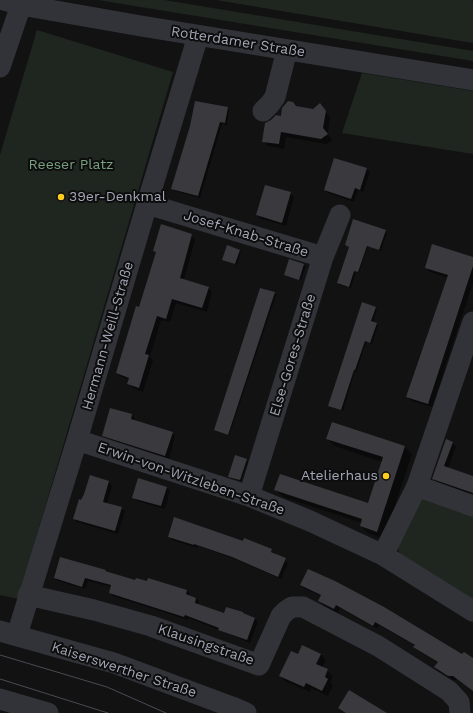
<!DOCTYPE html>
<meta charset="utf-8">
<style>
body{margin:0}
canvas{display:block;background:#121213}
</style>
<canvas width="473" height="713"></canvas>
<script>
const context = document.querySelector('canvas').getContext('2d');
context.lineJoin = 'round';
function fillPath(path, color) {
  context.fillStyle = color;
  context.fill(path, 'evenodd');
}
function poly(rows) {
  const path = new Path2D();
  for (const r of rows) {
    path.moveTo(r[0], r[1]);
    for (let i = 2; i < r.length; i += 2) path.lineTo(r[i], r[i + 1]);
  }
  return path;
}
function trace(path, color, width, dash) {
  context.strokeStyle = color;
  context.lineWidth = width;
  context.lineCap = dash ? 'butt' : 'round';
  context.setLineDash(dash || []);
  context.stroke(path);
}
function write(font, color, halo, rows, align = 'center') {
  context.font = font + ' "Work Sans",sans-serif';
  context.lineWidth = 4;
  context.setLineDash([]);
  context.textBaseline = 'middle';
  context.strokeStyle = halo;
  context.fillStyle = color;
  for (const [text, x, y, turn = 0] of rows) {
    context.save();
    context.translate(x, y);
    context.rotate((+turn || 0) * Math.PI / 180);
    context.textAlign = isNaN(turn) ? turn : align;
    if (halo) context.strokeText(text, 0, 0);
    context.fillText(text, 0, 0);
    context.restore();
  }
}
const green = poly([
 [98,0,164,0,473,51,473,61],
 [216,0,471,0,473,1,473,43],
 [37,30,173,72,18,599,0,595,0,155],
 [362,73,473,91,473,154,342,133],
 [420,492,473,510,473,601,403,559,396,546]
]);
const shadow = poly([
 [293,103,297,107,313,110,320,105,330,117,328,134,332,140,326,144,286,137,284,149,268,146,263,141],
 [227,108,229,110,227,125,222,124,200,198,175,191,173,188],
 [335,160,367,169,370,172,363,192,358,190,354,202,328,193,325,190],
 [290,193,294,197,286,226,261,219,257,215],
 [385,231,387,233,381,251,368,246,359,273,356,272,351,288,340,285,338,283,349,247,346,245],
 [191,235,195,240,184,280,208,288,212,292,207,312,176,303,170,322,161,320,150,357,153,360,143,392,133,388,128,384,130,380,121,377,117,373,140,308,156,253,154,251],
 [190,236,192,236,179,283,177,282],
 [239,250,241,252,237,265,225,261],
 [473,258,473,283,432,407,411,401,407,396,448,278,430,272,426,268],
 [290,261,306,266,301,280,285,274],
 [274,293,276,295,229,436,217,431,215,430],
 [363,303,377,309,373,323,378,325,372,344,366,342,357,371,355,371,343,411,329,406],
 [110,409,132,415,135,419,134,421,172,433,175,436,169,459,106,438,103,435],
 [333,423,405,447,412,454,384,539,368,533,361,526,362,523,283,497,276,490,368,504,382,462,335,446,327,439],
 [452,443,456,446,448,469,473,477,473,495,437,482,433,478],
 [247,460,248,461,241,481,231,478,229,476],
 [90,477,109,482,112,486,107,504,121,508,125,511,118,534,77,522,74,519],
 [167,488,170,491,165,509,137,501,133,497],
 [169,536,271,550,288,563,281,579,237,560,198,546,197,548,172,540],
 [61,559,105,571,107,573,136,582,187,590,190,594,189,596,196,598,199,602,198,605,225,614,254,618,258,622,250,643,189,618,188,620,113,596,110,593,112,587,88,581,85,589,58,581,55,578],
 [301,585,473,659,473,691,458,680,453,680,439,671,435,667,438,663,418,650,415,646,379,625,377,629,340,608,338,613,323,605,319,601,321,596,305,589],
 [321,654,326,660,322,668,327,670,333,676,330,682,333,685,328,696,311,688,310,692,285,681,280,676,298,656]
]);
const building = poly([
 [195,101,228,107,225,123,220,122,198,196,171,189,190,126],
 [288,101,293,102,296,106,313,109,320,103,326,111,323,128,328,134,321,139,281,132,279,144,262,142,265,123,271,120,276,115,281,116,282,108],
 [334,158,367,168,360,190,355,188,351,199,324,190],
 [265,185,291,192,282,223,256,215],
 [353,219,386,230,379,250,367,246,358,272,354,271,349,287,337,283,349,247,345,245],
 [161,224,192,234,180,278,209,287,202,308,172,299,166,319,157,316,145,354,149,355,139,388,127,384,129,378,116,373,136,306,139,307,156,252,153,251],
 [432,244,473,257,473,266,428,404,406,397,448,275,425,268],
 [227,245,240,250,235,264,222,260],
 [289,259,304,264,299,280,284,275],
 [260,288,275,292,228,435,214,430],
 [362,302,376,307,371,321,377,323,370,343,365,341,355,370,354,370,341,410,328,406],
 [110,408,132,414,131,419,173,432,165,456,102,436],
 [332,422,405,446,377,532,360,526,362,519,274,490,280,474,368,503,383,457,326,439],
 [446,439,453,442,444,466,473,476,473,493,432,479],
 [235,455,247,459,240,480,228,477],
 [90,475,109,481,103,502,122,507,115,531,73,519,79,499,81,500,84,494],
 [138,478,167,487,161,506,132,498],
 [174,517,243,541,244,538,272,549,271,552,286,558,278,577,232,557,194,544,194,545,168,537],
 [60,557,106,570,105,571,135,580,136,578,147,581,148,578,187,590,186,594,196,598,195,603,224,613,226,607,243,612,243,613,255,618,247,640,218,630,219,628,185,615,184,617,109,593,111,585,85,578,82,587,54,578],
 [308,569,335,581,384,607,462,654,464,652,473,658,473,691,453,676,448,676,434,667,438,662,413,647,415,645,375,622,373,626,336,605,334,609,318,601,321,595,300,585],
 [302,645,321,654,316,664,328,669,325,677,328,679,322,691,306,683,304,687,279,676,291,651,298,654],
 [349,690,387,713,346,713,338,708]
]);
const minor = poly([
 [4,0,21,5,141,26,473,80],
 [0,67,21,5],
 [263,111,270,104,275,97,287,50],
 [147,204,323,257],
 [77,440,249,496,310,521,383,555,473,611],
 [417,486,473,506],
 [249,496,323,257,340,215],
 [383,555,417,486,473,322],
 [28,595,94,610,151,626,259,665,281,616,286,611,292,607,303,607,378,646,449,691,459,702,460,713],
 [0,631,114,663,232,707,246,713],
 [17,635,77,440,147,204,198,36],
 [0,699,48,713]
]);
const tram = poly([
 [0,655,107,687,166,713],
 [0,679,108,713]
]);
const markers = [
 [61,197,4,"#fccc21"],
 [386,476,4,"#fccc21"]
];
const streetNames = [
 ["Rotterdamer Straße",238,42,9],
 ["Josef-Knab-Straße",246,234,17],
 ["Hermann-Weill-Straße",108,336,-74],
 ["Else-Gores-Straße",293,355,-73],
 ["Erwin-von-Witzleben-Straße",191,479,19],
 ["Klausingstraße",206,645,19],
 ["Kaiserswerther Straße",124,670,18]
];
const parkNames = [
 ["Reeser Platz",71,165]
];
const poiNames = [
 ["39er-Denkmal",69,197],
 ["Atelierhaus",378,476,"right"]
];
fillPath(green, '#1e261f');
fillPath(shadow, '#0007');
fillPath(building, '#39393e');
trace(minor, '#323339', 21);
trace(tram, '#494a52', 1);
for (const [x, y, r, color] of markers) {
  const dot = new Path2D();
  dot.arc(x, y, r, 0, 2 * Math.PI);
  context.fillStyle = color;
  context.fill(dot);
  trace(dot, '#0d0d0e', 1.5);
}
write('14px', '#a2a6b5', '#0d0d0e', streetNames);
write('14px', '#78a17f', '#0d0d0e', parkNames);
write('14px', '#a2a6b5', '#0d0d0e', poiNames, 'left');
</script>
